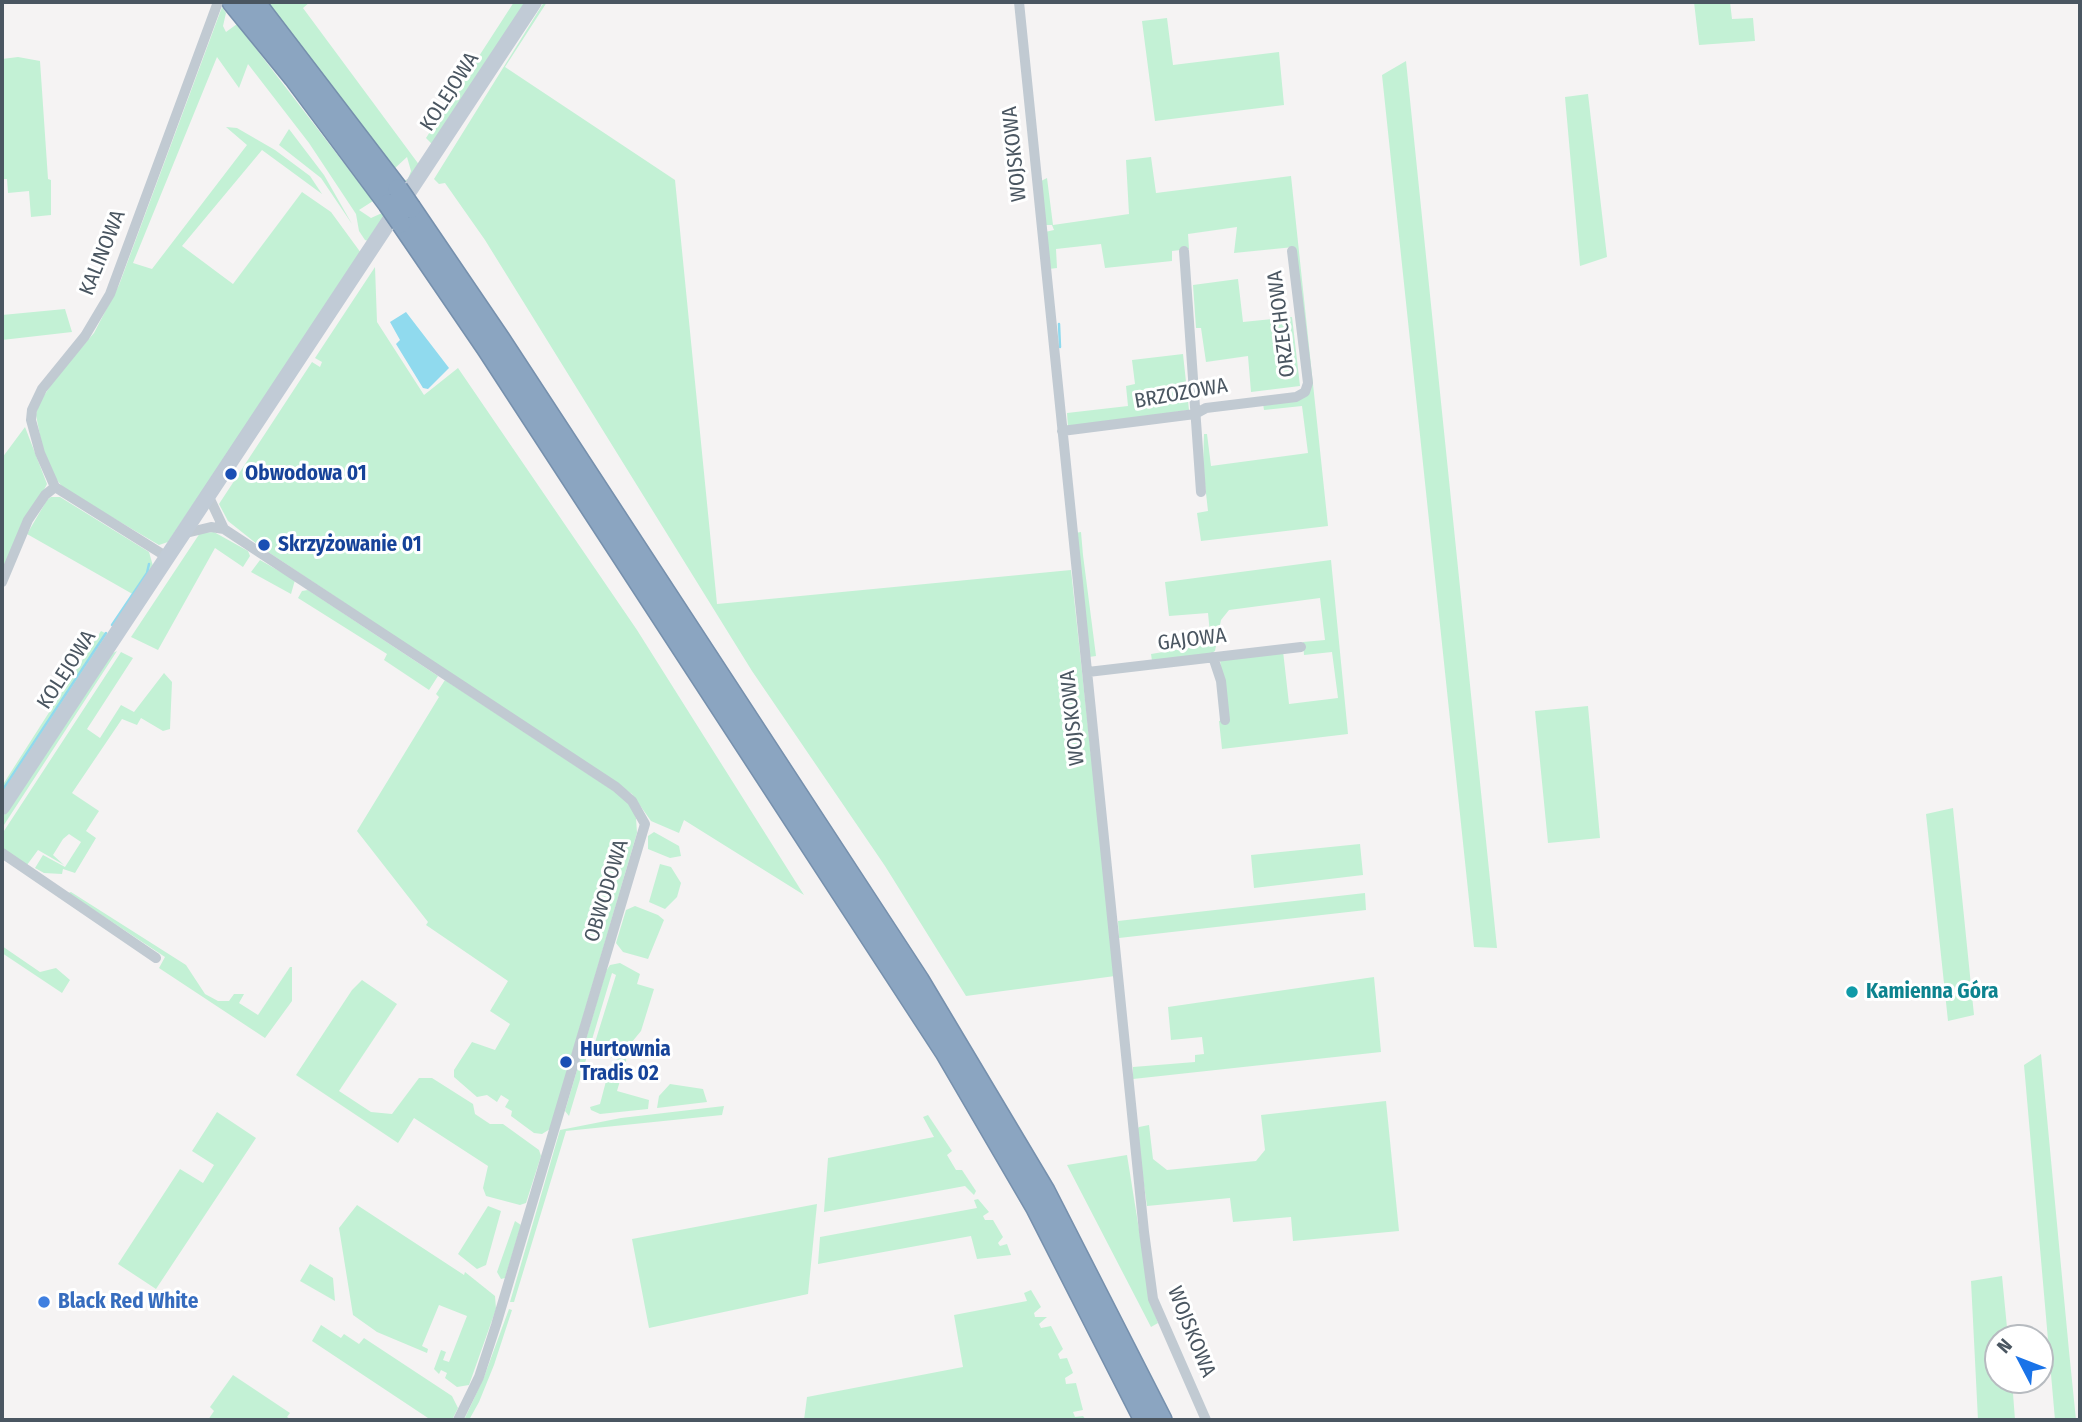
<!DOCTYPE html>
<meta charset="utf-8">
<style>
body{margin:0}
#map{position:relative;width:2082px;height:1422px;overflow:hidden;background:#f5f3f3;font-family:"Fira Sans Condensed",sans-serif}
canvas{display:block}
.frame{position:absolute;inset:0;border:4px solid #4a5661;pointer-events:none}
.north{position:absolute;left:1984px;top:1324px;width:70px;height:70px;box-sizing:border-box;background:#fff;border:2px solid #b7bbc0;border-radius:50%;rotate:312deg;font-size:19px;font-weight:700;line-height:28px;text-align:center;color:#4a5661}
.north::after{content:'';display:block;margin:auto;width:24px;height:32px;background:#1a73e8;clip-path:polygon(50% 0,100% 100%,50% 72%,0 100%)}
</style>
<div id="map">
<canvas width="2082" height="1422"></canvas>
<div class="frame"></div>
<div class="north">N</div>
</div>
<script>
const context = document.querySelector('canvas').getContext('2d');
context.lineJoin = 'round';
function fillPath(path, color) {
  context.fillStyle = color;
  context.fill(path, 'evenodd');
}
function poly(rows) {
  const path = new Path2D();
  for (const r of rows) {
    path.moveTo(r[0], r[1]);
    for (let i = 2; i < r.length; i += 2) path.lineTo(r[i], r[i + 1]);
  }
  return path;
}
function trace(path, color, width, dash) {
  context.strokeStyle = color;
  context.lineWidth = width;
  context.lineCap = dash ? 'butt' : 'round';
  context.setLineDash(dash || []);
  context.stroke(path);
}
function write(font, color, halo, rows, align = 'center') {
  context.font = font + ' "Fira Sans Condensed",sans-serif';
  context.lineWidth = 6;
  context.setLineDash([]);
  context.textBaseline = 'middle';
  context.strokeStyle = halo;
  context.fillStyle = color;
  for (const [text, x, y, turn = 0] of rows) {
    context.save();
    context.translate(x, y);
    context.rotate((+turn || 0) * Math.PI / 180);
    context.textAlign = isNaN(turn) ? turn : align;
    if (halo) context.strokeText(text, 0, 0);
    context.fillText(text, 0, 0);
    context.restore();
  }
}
const green = poly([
 [266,2,310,2,303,8,420,166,407,186,403,181,408,179,411,171,407,157,394,169],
 [514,2,528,2,433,145,426,138],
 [544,2,547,2,505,67,675,180,717,604,1071,570,1115,976,966,996,885,866,752,671,485,240,445,183,439,184,434,179],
 [1694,2,1730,2,1732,19,1753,18,1755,41,1699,45],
 [222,7,226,13,223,26,226,32,237,24,373,201,359,210,371,218,382,213,386,217,368,241,365,240,359,231,356,214,309,143,248,64,239,88,217,57,133,263,152,269,247,145,226,127,237,128,275,150,310,176,322,194,262,150,182,246,233,284,302,192,331,212,361,253,168,542,159,545,64,489,53,475,43,451,36,415,39,403,57,376,94,333,119,285],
 [1167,18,1173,65,1279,52,1284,105,1155,121,1142,21],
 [18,57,40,61,48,179,51,180,51,215,31,217,29,191,8,193,7,179,2,179,2,59],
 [1406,61,1497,948,1474,947,1382,75],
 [1588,94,1607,257,1580,266,1565,97],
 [289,129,324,175,352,224,321,178,279,145],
 [1151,157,1156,193,1291,176,1328,526,1201,541,1197,513,1208,511,1203,467,1204,434,1207,434,1211,466,1308,453,1302,406,1264,410,1263,404,1308,394,1294,247,1234,253,1237,227,1188,234,1189,249,1172,251,1172,261,1105,268,1101,244,1056,249,1057,268,1049,269,1045,232,1054,230,1052,225,1044,225,1041,181,1047,178,1053,225,1129,214,1126,160],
 [375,267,377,322,424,395,458,368,637,630,804,895,684,820,679,833,651,821,632,794,262,548,228,521,219,504,312,362,320,367,322,362,315,358],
 [1238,279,1243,322,1292,317,1300,386,1251,392,1248,356,1206,362,1201,328,1196,328,1193,285],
 [65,309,72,332,2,340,2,315],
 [1183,354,1189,410,1068,427,1067,413,1128,406,1126,386,1135,384,1132,360],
 [25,427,47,484,2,574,2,458],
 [51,497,60,497,149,552,153,566,136,596,27,534,47,500],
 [214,532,248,551,250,556,243,567,215,548,158,650,131,637,200,533],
 [1081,532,1083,555,1096,656,1089,657,1075,533],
 [260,560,295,580,291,594,251,572],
 [1331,560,1348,734,1222,749,1219,721,1226,720,1220,659,1283,651,1289,704,1338,698,1332,652,1304,655,1303,642,1325,640,1320,598,1229,610,1221,620,1215,651,1210,654,1152,661,1151,654,1211,644,1208,613,1169,616,1165,582],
 [308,590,438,676,429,690,384,660,387,654,298,598,302,591],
 [101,631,109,635,2,799,2,786],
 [117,651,2,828,2,818,109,655],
 [121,652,133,658,87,729,100,738,121,705,134,712,164,673,172,682,170,729,163,731,141,718,137,725,122,719,72,793,99,811,86,831,96,838,75,873,63,869,62,874,44,873,35,868,43,855,65,867,81,842,69,834,63,839,53,855,64,865,38,850,27,865,2,848,2,834],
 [445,680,620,795,631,806,636,818,637,833,550,1129,542,1134,534,1133,511,1116,512,1111,505,1107,509,1100,501,1095,497,1102,487,1095,477,1097,454,1077,454,1070,472,1042,495,1050,510,1024,490,1011,508,981,426,925,428,922,357,831,439,697,436,694],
 [1588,706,1600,838,1548,843,1535,711],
 [1953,808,1974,1015,1948,1021,1926,814],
 [654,832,679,846,681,856,670,858,648,849,648,836],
 [1360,844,1363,875,1254,888,1251,855],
 [660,864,671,867,681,883,677,897,665,909,649,902],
 [71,892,186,965,205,994,218,1001,229,1001,234,994,244,994,239,1003,258,1015,290,967,292,967,292,1001,265,1038,159,968,165,957,68,893],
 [1365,893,1366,910,1119,938,1118,921],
 [635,906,658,915,664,920,648,959,623,952,616,943,626,910],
 [2,946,40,972,56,968,70,980,62,993,2,953],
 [620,963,640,974,637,984,654,989,641,1031,627,1048,626,1062,592,1052,616,975,612,973,569,1116,565,1111,606,971,610,965],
 [1374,977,1381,1052,1133,1079,1133,1067,1195,1062,1195,1055,1204,1054,1202,1037,1171,1040,1168,1007],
 [362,980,397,1004,339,1091,371,1112,392,1114,419,1078,432,1078,473,1104,475,1114,490,1124,503,1124,539,1150,541,1156,526,1203,520,1205,486,1196,483,1188,488,1166,414,1118,398,1143,296,1075,352,990],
 [2041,1054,2069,1351,2076,1420,2055,1420,2024,1065],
 [615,1064,624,1067,617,1091,649,1100,648,1109,600,1114,591,1110,590,1107,600,1104,610,1066],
 [670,1084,703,1089,707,1102,657,1108,659,1096],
 [1386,1101,1399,1231,1293,1241,1291,1217,1233,1222,1230,1198,1147,1206,1136,1130,1139,1127,1149,1125,1153,1159,1167,1170,1256,1161,1265,1150,1261,1115],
 [724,1106,722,1115,566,1131,514,1302,510,1302,560,1130,621,1118],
 [217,1112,256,1138,156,1289,118,1264,180,1169,203,1183,214,1165,192,1151],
 [928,1115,952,1151,947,1155,956,1170,962,1170,976,1191,974,1195,965,1186,824,1212,828,1158,934,1137,923,1117],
 [1127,1155,1151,1304,1158,1323,1151,1327,1067,1165],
 [978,1199,989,1212,983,1216,985,1220,993,1220,1003,1237,998,1243,1000,1246,1007,1244,1011,1255,977,1259,971,1236,818,1264,820,1237,977,1208,974,1200],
 [817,1204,808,1294,649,1328,632,1239],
 [357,1205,464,1275,465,1272,495,1296,496,1309,469,1385,457,1387,445,1378,447,1373,441,1370,439,1374,434,1369,441,1350,446,1352,443,1360,449,1362,467,1316,439,1305,422,1346,428,1349,427,1353,377,1332,353,1315,339,1228],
 [488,1206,501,1211,486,1265,477,1269,458,1254],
 [515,1221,521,1225,505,1278,501,1279,497,1272],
 [310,1264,333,1278,335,1301,300,1281],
 [2002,1276,2008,1338,1998,1338,1998,1380,2012,1380,2015,1420,1978,1420,1971,1281],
 [1031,1290,1041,1307,1034,1313,1035,1317,1047,1317,1039,1324,1041,1328,1051,1326,1063,1349,1058,1354,1060,1359,1067,1358,1073,1373,1065,1378,1066,1384,1076,1383,1083,1410,1073,1412,1075,1417,1083,1416,1086,1420,804,1420,807,1397,963,1367,954,1315,1027,1301,1024,1293],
 [509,1309,512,1310,494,1365,479,1402,469,1420,464,1420,484,1377],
 [321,1325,341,1338,344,1334,359,1344,364,1338,452,1396,458,1408,452,1420,431,1420,312,1341],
 [233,1375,290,1413,287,1417,292,1420,208,1420,214,1411,210,1407]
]);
const water = poly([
 [406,312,449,368,428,389,423,388,396,344,400,340,390,322]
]);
const stream = poly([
 [1059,324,1060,347],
 [112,625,147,573,149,564],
 [2,791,106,633]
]);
const street = poly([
 [1019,2,1144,1232,1153,1299,1206,1420],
 [1184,251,1201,492],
 [1062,431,1195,414,1206,408,1296,397,1305,392,1308,383,1292,251],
 [208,495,224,529,616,787,632,801,645,824,496,1325,479,1377,458,1420],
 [182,534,211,527,224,529],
 [167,557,55,487,40,453,31,420,32,410,42,389,85,336,110,294,218,2],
 [2,582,28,520,45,495,55,487],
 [1213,657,1221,681,1225,720],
 [1088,672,1301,647],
 [2,853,156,958]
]);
const secondary = poly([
 [2,807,534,2]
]);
const highway = poly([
 [232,2,294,78,388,204],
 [255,2,398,189],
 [411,208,500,339,919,980,1045,1191,1162,1420],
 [401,223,487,349,945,1052,1036,1208,1144,1420]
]);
const highwayBridge = poly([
 [398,189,411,208],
 [388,204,401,223]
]);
const markers = [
 [231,474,7,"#1a4fb4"],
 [264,545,7,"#1a4fb4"],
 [1852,992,7,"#0f9aa8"],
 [566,1062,7,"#1a4fb4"],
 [44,1302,7,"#3f7fe0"]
];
const streetNames = [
 ["KOLEJOWA",450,92,-57],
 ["WOJSKOWA",1015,154,-96],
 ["KALINOWA",103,253,-68],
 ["ORZECHOWA",1282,324,-97],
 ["BRZOZOWA",1181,394,-10],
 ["GAJOWA",1192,640,-7],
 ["KOLEJOWA",67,670,-57],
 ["WOJSKOWA",1073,718,-96],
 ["OBWODOWA",607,891,-73],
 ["WOJSKOWA",1191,1332,68]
];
const transitNames = [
 ["Obwodowa 01",245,474],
 ["Skrzyżowanie 01",278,545],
 ["Hurtownia",580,1050],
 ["Tradis 02",580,1074]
];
const cultureNames = [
 ["Kamienna Góra",1866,992]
];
const shopNames = [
 ["Black Red White",58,1302]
];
fillPath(green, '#c3f1d5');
fillPath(water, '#90daee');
trace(stream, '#90daee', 2.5);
trace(highway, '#7690ad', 22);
trace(street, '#c1cad2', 10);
trace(secondary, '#c1cbd6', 16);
trace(highway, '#8ba5c1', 19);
trace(highwayBridge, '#7690ad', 22, []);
trace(highwayBridge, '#8ba5c1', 19);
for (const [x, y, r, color] of markers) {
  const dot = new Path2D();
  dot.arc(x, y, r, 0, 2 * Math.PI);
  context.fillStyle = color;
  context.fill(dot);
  trace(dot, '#fff', 2.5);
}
write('21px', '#4a5661', '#fff', streetNames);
write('bold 21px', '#164399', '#fff', transitNames, 'left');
write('bold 21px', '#0d838f', '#fff', cultureNames, 'left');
write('bold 21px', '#366cbe', '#fff', shopNames, 'left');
</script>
